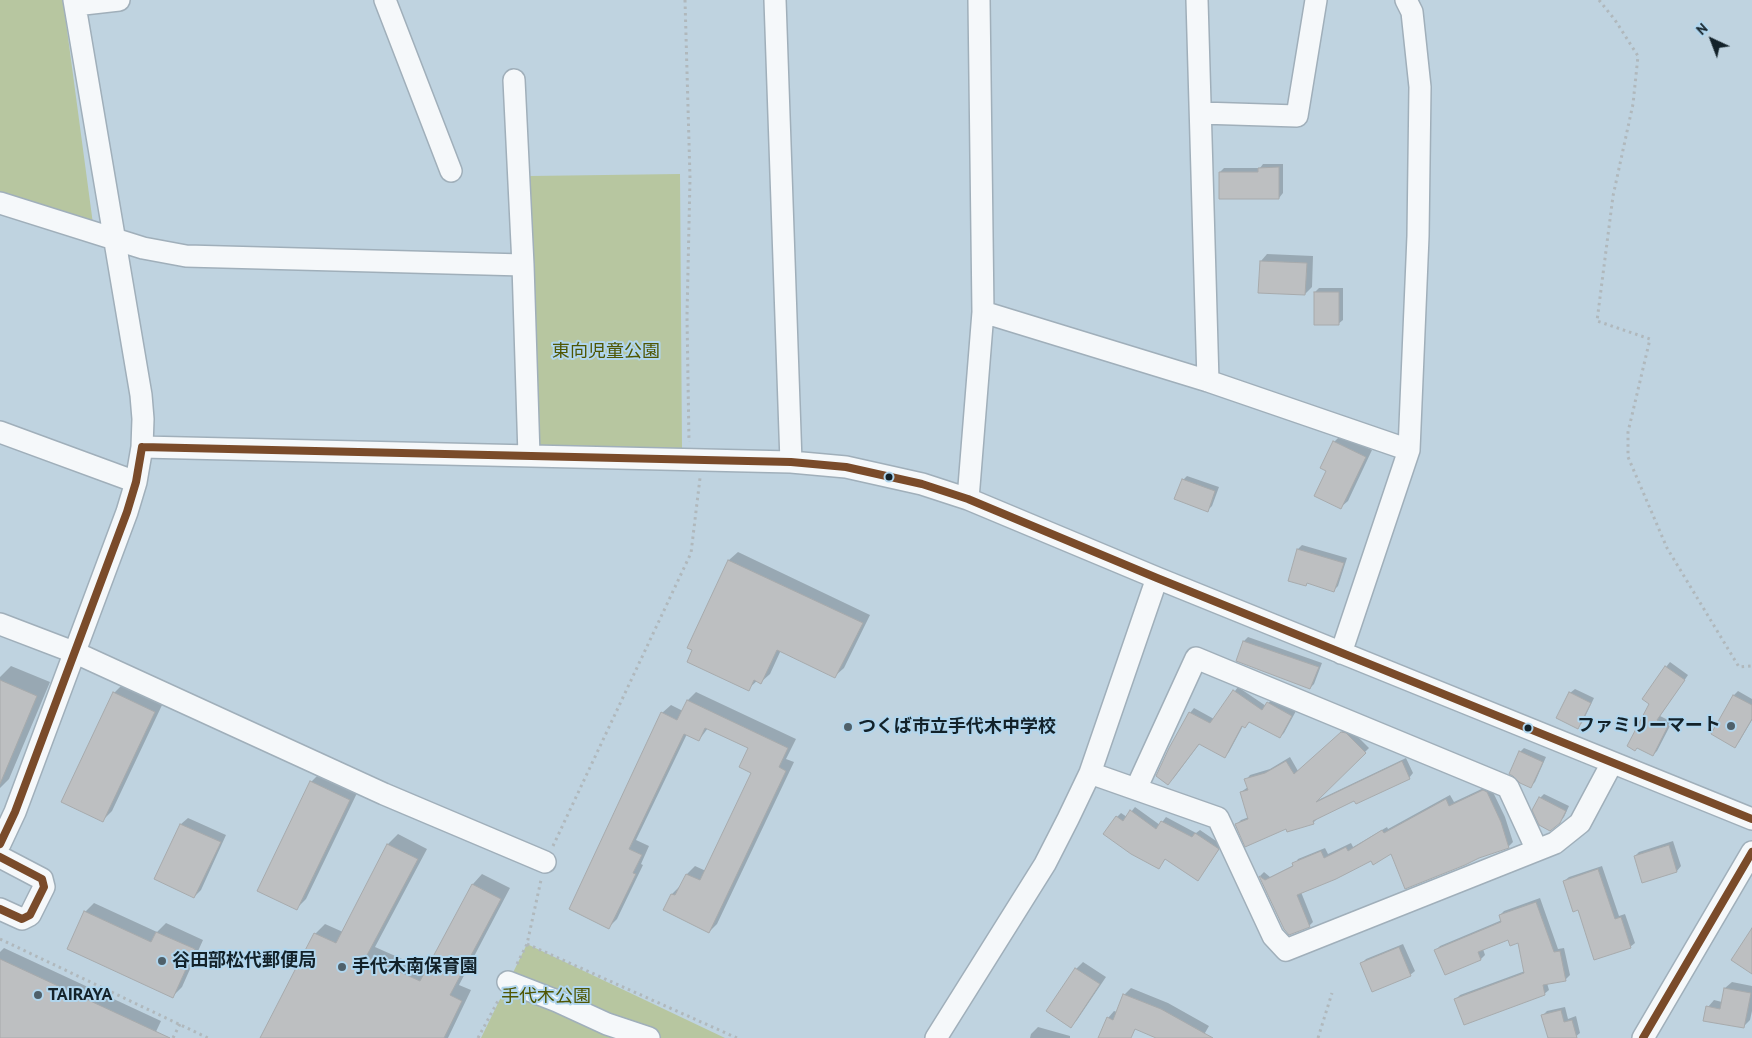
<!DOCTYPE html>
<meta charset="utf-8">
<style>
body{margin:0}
#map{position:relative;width:1752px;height:1038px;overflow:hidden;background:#bfd3e0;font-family:"PT Sans",sans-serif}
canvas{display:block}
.north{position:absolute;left:1687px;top:15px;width:50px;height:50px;-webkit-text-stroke:4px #b1d6ee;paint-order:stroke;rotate:317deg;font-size:14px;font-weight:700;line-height:20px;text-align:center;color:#13222a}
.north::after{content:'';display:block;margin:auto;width:18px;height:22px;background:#13222a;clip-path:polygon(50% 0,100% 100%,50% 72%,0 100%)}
</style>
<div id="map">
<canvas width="1752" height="1038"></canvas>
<div class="north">N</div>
</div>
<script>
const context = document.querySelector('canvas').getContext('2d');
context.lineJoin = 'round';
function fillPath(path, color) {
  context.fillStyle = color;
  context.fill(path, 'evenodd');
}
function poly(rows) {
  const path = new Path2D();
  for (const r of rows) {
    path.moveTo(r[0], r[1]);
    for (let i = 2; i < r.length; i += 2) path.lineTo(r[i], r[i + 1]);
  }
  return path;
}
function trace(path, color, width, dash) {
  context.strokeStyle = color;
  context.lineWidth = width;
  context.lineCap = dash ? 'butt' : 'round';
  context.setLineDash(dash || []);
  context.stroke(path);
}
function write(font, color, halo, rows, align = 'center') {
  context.font = font + ' "PT Sans","Noto Sans JP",sans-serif';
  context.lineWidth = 4;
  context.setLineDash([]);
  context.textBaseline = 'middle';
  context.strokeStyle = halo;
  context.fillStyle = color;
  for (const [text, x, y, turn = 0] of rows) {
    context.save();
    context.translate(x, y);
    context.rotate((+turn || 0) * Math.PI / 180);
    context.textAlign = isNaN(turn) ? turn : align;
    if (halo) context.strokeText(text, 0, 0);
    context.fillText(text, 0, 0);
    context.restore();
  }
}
const green = poly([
 [0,0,63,0,93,224,0,192],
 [680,174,682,449,532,450,530,176],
 [527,944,725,1038,481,1038]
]);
const shadow = poly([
 [1263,164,1283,164,1283,193,1279,198,1220,172,1224,168,1260,168],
 [1267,254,1313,256,1312,287,1305,294,1261,261],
 [1319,288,1343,288,1343,320,1338,324,1315,292],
 [1341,435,1372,450,1348,501,1341,507,1328,471,1334,442],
 [1187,476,1219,487,1212,506,1208,510,1183,480],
 [1302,545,1347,558,1338,586,1333,591,1308,582,1290,580,1298,549],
 [738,552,870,615,844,668,835,676,781,650,770,674,761,682,758,680,748,689,689,647,729,560],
 [1248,637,1322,663,1314,684,1310,688,1237,660,1244,641],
 [1670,662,1688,675,1660,716,1672,722,1657,751,1653,755,1651,703,1666,667],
 [11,666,50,682,9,779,0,788,0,677],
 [123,684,163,703,112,811,103,820,114,693],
 [1238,687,1266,706,1272,699,1296,711,1284,733,1280,737,1250,721,1245,727,1243,726,1229,752,1225,756,1200,743,1173,779,1190,713,1194,708,1214,719],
 [1575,689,1594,698,1582,723,1577,727,1570,693],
 [1738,691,1752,699,1752,720,1739,742,1735,746,1713,733,1734,695],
 [696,692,796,739,786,759,794,762,717,924,709,932,664,910,672,894,681,885,687,874,695,866,706,871,753,773,750,748,708,728,699,740,687,734,636,840,649,846,641,864,643,865,617,919,609,927,662,713,671,705,683,711,688,700],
 [1346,728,1350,729,1369,748,1316,801,1406,758,1413,773,1409,778,1355,799,1317,819,1313,823,1287,827,1236,825,1241,820,1249,817,1241,792,1248,787,1246,780,1250,775,1270,769,1290,757,1298,771],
 [1524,748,1546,757,1535,782,1531,786,1520,752],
 [320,773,358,791,306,899,297,908,311,782],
 [1488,786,1491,788,1505,817,1513,842,1508,847,1391,852,1301,892,1313,922,1309,926,1285,928,1260,876,1264,872,1270,877,1294,865,1298,859,1325,848,1328,854,1351,843,1353,847,1387,827,1388,829,1450,795,1454,802],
 [1544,794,1569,806,1564,817,1559,822,1540,798],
 [1135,807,1160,825,1166,817,1196,833,1200,830,1222,845,1198,880,1166,858,1159,867,1117,817,1121,813,1127,817],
 [188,818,226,835,201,890,194,897,155,879,181,824],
 [398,834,427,849,375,947,427,970,473,884,482,874,510,888,459,985,471,990,448,1038,262,1038,315,934,325,924,343,932,388,844],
 [1673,841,1681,866,1677,871,1643,881,1635,856,1639,852],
 [1602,866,1619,916,1625,914,1635,943,1630,947,1579,909,1564,881,1569,877],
 [1540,898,1558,949,1564,948,1570,975,1565,980,1547,983,1549,990,1544,994,1456,999,1460,995,1525,971,1519,941,1508,938,1483,949,1485,955,1481,959,1446,974,1436,950,1440,946,1502,920,1500,915,1504,911],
 [94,903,157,932,166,923,203,940,182,987,173,996,85,912],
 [1403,944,1415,971,1410,975,1362,963,1366,959],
 [4,948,161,1021,153,1038,0,1038,0,952],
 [1083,962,1106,977,1077,1020,1071,1026,1048,1011,1076,969],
 [1732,982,1752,986,1752,1011,1750,1020,1743,1027,1708,1007,1714,1000,1722,1002,1725,988],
 [1131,988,1168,1003,1209,1026,1202,1038,1160,1038,1135,1028,1130,1038,1105,1038,1108,1018,1114,1011,1117,1012,1124,995],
 [1565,1007,1568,1019,1576,1016,1580,1033,1574,1038,1549,1038,1543,1015,1547,1011],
 [1038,1027,1070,1036,1070,1038,1030,1038,1031,1034]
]);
const building = poly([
 [1279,167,1279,199,1219,199,1219,172,1258,172,1258,168,1279,167],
 [1260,261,1307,263,1305,295,1258,293,1260,261],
 [1314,292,1339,292,1339,325,1314,325,1314,292],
 [1333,441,1366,457,1341,509,1314,496,1326,471,1320,468,1333,441],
 [1182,479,1215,491,1208,512,1174,499,1182,479],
 [1297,549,1344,563,1334,592,1307,583,1306,586,1288,581,1297,549],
 [728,560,863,623,835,678,777,650,761,684,754,680,749,691,687,662,692,650,687,648,728,560],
 [1243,641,1319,667,1310,689,1236,661,1243,641],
 [1665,666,1685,680,1657,720,1668,726,1653,756,1637,748,1635,751,1627,746,1649,704,1642,699,1665,666],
 [0,680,37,696,0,784,0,680],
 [1233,690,1262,710,1267,702,1292,716,1280,738,1249,722,1245,728,1242,726,1225,758,1199,744,1168,785,1156,776,1169,748,1189,712,1210,723,1233,690],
 [113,692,155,712,103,822,61,802,113,692],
 [1569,692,1591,703,1578,729,1556,718,1569,692],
 [1733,695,1752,705,1752,719,1735,748,1711,734,1733,695],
 [687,700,788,748,779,767,786,771,709,933,663,910,671,894,675,895,686,874,700,880,751,773,739,767,748,748,705,728,699,741,684,734,629,849,642,855,633,873,636,874,609,929,569,909,661,712,677,720,687,700],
 [1341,732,1346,733,1366,753,1316,802,1402,761,1410,779,1356,804,1354,801,1313,821,1314,824,1287,832,1286,829,1245,847,1235,824,1248,819,1240,792,1248,790,1244,779,1265,773,1286,761,1294,774,1341,732],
 [1519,751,1543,762,1531,788,1520,783,1513,776,1509,774,1519,751],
 [310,781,350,800,297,910,257,891,310,781],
 [1483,790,1487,792,1501,822,1509,848,1479,858,1465,865,1405,889,1391,854,1373,865,1371,861,1336,879,1297,895,1310,927,1289,935,1284,929,1259,876,1265,880,1293,866,1292,863,1321,851,1324,858,1346,847,1348,851,1382,830,1384,833,1446,799,1449,806,1483,790],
 [1539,797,1566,811,1560,823,1550,831,1539,825,1532,810,1539,797],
 [1130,810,1156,829,1161,821,1192,837,1195,833,1219,849,1198,881,1165,859,1159,869,1131,854,1103,834,1116,816,1123,821,1130,810],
 [180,824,221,842,194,898,154,879,180,824],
 [387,844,418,859,366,957,420,981,472,884,501,899,450,995,462,1001,444,1038,260,1038,314,933,336,943,387,844],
 [1669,845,1677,872,1642,883,1634,856,1669,845],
 [1598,869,1615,919,1621,917,1631,948,1594,960,1578,910,1573,912,1563,881,1598,869],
 [1536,902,1554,952,1560,951,1566,981,1543,985,1545,995,1464,1025,1454,999,1524,973,1518,943,1510,946,1508,940,1478,952,1481,960,1445,975,1434,950,1501,922,1499,915,1536,902],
 [84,911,151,942,156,932,195,949,173,998,67,949,84,911],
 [1752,928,1752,974,1731,960,1752,928],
 [1399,947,1411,976,1372,992,1360,963,1399,947],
 [0,959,170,1038,0,1038,0,959],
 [1075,968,1100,984,1071,1028,1046,1011,1075,968],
 [1724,988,1751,993,1744,1028,1703,1021,1706,1006,1720,1009,1724,988],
 [1123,994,1161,1009,1213,1038,1156,1038,1135,1029,1131,1038,1098,1038,1107,1017,1113,1020,1123,994],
 [1561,1010,1564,1022,1572,1020,1577,1038,1548,1038,1541,1015,1561,1010]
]);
const path = poly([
 [685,0,690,178,687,316,689,442],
 [1599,0,1615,20,1638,56,1633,104,1613,196,1597,321,1650,339,1628,432,1628,457,1667,548,1739,667,1752,666],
 [553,846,691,553,700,478],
 [0,939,208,1038],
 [527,944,737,1038],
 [517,964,527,944,541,880],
 [173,1038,180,1024],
 [478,1038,499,999],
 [1318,1038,1332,993]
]);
const minor = poly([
 [385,0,451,171],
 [775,0,791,462],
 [1197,0,1208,381],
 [75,5,119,0],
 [514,80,523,265],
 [1201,113,1297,116,1316,0],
 [0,203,143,248,186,256,523,265,529,456],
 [983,312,1208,381,1409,450],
 [0,432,136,482],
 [142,447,791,462,846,467,922,484,968,499,1157,578,1752,819],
 [968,499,983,312,979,0],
 [0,624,76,653,384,794,545,862],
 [1341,653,1409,450,1418,236,1420,87,1412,12,1406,0],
 [1090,773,1218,818,1273,936,1286,950,1555,843,1580,823,1612,763],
 [1136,789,1196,658,1508,787,1537,850],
 [0,844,15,812,127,512,136,482,142,447,143,419,141,395,74,0],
 [0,857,42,879,44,887,30,915,22,919,0,909],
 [508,982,557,1001,607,1024,649,1038],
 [936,1038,1045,864,1068,819,1090,773,1157,578],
 [1643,1038,1752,852]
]);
const bus1 = poly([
 [142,447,791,462,846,467,922,484,968,499,1157,578,1752,819],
 [0,844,15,812,127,512,136,482,142,447],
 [0,857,42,879,44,887,30,915,22,919,0,909],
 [1643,1038,1752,852]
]);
const markers = [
 [889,477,4.5,"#13222a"],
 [1731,726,5,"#4f606a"],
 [848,727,5,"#4f606a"],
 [1528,728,4.5,"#13222a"],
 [162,961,5,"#4f606a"],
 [342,967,5,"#4f606a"],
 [38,995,5,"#4f606a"]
];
const parkNames = [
 ["東向児童公園",606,352],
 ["手代木公園",546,997]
];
const poiNames = [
 ["ファミリーマート",1721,726,"right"],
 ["つくば市立手代木中学校",858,727],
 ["谷田部松代郵便局",172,961],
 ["手代木南保育園",352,967],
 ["TAIRAYA",48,995]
];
fillPath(green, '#b7c6a0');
fillPath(shadow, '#0003');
fillPath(building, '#bdbfc1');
trace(building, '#a7aaac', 1);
trace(minor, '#a0afba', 24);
trace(path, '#b0b8bc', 3, [2.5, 4]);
trace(minor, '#f5f8fa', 21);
trace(bus1, '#7a4b2a', 8);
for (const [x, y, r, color] of markers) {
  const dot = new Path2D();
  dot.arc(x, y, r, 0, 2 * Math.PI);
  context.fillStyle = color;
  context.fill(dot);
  trace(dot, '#b1d6ee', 2);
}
write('18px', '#4f5603', '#b1d6ee', parkNames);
write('bold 18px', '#13222a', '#b1d6ee', poiNames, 'left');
</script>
